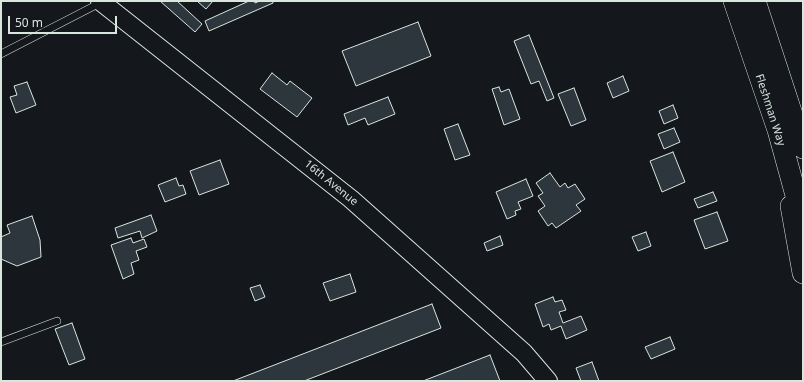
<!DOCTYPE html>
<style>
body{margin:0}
#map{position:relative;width:804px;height:382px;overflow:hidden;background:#14181c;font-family:"Noto Sans",sans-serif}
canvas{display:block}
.frame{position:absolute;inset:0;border:2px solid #d8e6dc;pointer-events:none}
.scale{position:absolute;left:8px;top:16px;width:109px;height:18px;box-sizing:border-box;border:2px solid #d8e6dc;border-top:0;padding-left:5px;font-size:12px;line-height:14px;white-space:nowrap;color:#d8e6dc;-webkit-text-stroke:3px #14181c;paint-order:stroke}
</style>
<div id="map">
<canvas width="804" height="382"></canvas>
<div class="frame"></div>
<div class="scale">50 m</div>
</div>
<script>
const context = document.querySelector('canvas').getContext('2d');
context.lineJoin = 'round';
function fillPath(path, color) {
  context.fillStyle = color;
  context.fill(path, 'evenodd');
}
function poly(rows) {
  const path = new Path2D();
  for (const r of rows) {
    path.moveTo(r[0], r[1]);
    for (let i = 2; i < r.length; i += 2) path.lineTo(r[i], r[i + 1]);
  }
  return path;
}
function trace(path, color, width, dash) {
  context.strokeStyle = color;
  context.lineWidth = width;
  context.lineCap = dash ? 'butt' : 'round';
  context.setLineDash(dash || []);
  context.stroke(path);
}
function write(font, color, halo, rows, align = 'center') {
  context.font = font + ' "Noto Sans",sans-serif';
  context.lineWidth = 3;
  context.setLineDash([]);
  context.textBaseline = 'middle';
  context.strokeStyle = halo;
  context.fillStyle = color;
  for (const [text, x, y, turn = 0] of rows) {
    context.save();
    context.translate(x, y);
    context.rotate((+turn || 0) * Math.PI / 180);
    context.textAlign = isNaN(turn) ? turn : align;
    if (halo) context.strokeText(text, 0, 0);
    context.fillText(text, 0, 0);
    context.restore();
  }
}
const building = poly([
 [160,1,177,1,202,24,195,32,160,1],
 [197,1,213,1,206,9,197,1],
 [249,1,254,1,255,3,260,1,273,1,273,3,209,31,205,21,249,1],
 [418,22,431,56,356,86,342,51,418,22],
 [529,35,554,98,547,101,539,81,531,84,514,41,529,35],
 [272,73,287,85,290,81,312,98,297,117,260,89,272,73],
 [623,76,629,91,613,98,607,83,623,76],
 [27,82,36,105,16,113,10,97,17,95,14,86,27,82],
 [499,87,501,92,509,89,520,119,504,125,492,89,499,87],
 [574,88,586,120,571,126,558,94,574,88],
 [388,97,395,114,368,125,365,118,348,125,344,114,388,97],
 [673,105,678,118,664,124,659,111,673,105],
 [458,124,470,155,455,160,444,129,458,124],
 [674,128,680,142,664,149,658,134,674,128],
 [673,152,685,182,662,192,650,161,673,152],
 [220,160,229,184,199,195,190,171,220,160],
 [550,173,560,187,565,183,568,188,575,184,585,199,576,205,581,211,556,228,552,223,548,226,538,211,545,206,538,196,543,193,536,183,550,173],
 [176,178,179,186,183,185,186,194,165,202,158,185,176,178],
 [526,179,533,196,518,202,521,209,515,211,516,215,507,219,496,192,526,179],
 [713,192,717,201,698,208,694,199,713,192],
 [717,212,728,241,705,249,694,220,717,212],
 [151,215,157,231,142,238,140,231,118,238,115,228,151,215],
 [32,216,40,240,41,257,17,266,1,259,1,237,10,233,7,225,32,216],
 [646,232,651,246,638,251,632,237,646,232],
 [500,236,503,245,487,251,484,243,500,236],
 [131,238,133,243,144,239,147,247,136,251,139,260,131,263,134,274,123,279,111,245,131,238],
 [350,274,356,292,330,301,323,283,350,274],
 [260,285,265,297,255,301,250,288,260,285],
 [553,297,555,302,562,300,566,310,559,312,563,323,581,316,587,330,566,339,561,326,551,330,549,324,543,327,535,304,553,297],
 [432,304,441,328,304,381,233,381,432,304],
 [72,323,85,359,69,365,55,329,72,323],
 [670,337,675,349,651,359,645,347,670,337],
 [490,355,500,381,423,381,490,355],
 [592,362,599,381,581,381,576,368,592,362]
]);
const lane = poly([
 [1,54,102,2],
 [1,342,57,321]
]);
const secondary = poly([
 [100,1,351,199,524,353,548,381]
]);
const primary = poly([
 [734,1,778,130,803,221],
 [755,1,803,148],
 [791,206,803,273]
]);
const streetNames = [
 ["Fleshman Way",770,110,72],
 ["16th Avenue",331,183,39]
];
fillPath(building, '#2c363c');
trace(building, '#d8e6dc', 1);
trace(lane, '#d8e6dc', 8);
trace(secondary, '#d8e6dc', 20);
trace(primary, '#d8e6dc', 22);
trace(lane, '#14181c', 7);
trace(secondary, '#14181c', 18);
trace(primary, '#14181c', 21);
write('11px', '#d8e6dc', '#14181c', streetNames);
</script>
